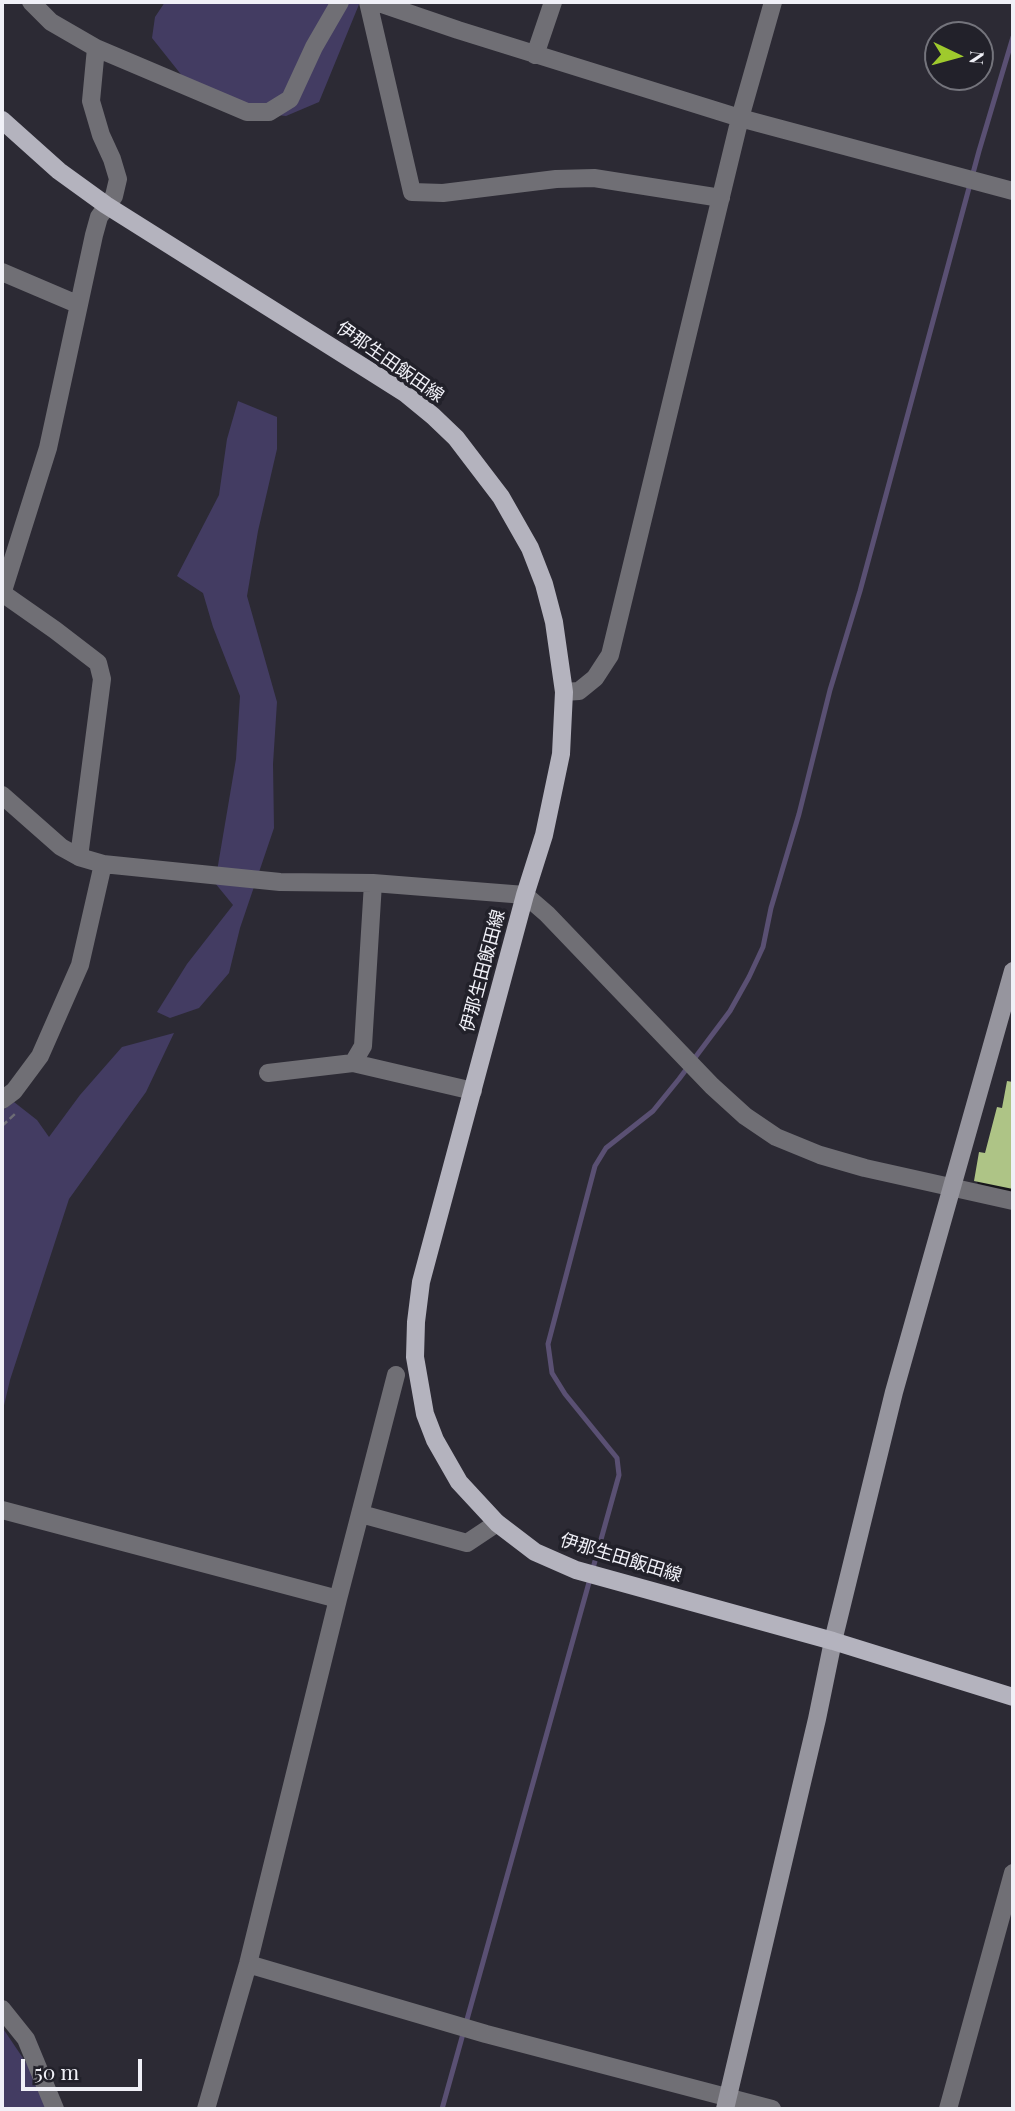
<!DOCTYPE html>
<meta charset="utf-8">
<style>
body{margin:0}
#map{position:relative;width:1015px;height:2111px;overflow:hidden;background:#2c2a34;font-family:"Playfair Display",serif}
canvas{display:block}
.frame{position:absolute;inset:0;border:4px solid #f0f0f7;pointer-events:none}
.north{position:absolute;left:924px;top:21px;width:70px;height:70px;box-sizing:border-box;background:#22212a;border:2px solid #74747c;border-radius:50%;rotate:95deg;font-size:19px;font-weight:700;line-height:28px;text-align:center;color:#f0f0f7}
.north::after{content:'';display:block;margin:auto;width:24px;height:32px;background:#9fca2d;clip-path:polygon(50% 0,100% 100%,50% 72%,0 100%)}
.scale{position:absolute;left:21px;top:2059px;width:121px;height:32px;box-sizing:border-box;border:4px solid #f0f0f7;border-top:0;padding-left:9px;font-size:21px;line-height:24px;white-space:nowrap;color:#f0f0f7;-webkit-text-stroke:5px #22212a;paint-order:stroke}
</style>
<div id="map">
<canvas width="1015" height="2111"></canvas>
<div class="frame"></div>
<div class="north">N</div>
<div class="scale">50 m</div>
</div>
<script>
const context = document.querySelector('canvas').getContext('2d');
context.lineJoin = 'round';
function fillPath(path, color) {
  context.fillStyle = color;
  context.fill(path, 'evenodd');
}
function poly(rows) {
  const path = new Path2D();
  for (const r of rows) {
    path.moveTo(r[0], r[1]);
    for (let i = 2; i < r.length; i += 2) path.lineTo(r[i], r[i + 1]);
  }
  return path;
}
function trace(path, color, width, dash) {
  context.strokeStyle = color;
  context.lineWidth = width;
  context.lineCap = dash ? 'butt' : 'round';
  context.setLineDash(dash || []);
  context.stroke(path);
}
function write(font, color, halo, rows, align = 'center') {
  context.font = font + ' "Playfair Display","Noto Sans JP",serif';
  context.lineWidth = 7;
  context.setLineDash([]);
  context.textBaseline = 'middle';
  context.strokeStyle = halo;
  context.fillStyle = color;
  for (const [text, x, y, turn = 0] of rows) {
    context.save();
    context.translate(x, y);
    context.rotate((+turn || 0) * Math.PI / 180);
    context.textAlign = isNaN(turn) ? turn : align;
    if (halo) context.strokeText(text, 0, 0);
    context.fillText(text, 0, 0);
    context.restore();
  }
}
const green = poly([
 [165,2,360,2,319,102,286,116,258,113,187,82,152,38,155,17],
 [238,401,277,417,277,449,258,531,247,596,277,702,273,764,274,828,240,928,229,973,199,1008,170,1018,157,1012,187,964,233,905,215,883,236,759,240,696,213,627,203,593,177,576,219,495,227,439],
 [174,1033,146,1092,69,1199,10,1380,2,1414,2,1111,14,1102,37,1120,49,1137,80,1095,122,1047],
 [2,2027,29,2067,47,2109,2,2109]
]);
const shadow = poly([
 [1007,1090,1013,1091,1013,1193,978,1184,976,1180,1003,1110]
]);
const stream = poly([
 [442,2109,619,1475,617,1458,565,1394,552,1373,548,1344,595,1166,606,1148,653,1111,679,1079,730,1011,749,977,763,947,771,908,799,814,830,690,860,591,979,151,1013,37]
]);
const building = poly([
 [1007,1081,1013,1082,1013,1189,974,1181,979,1152,985,1153,997,1107,1002,1108]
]);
const path = poly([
 [2,1126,17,1112]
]);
const street = poly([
 [31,2,51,22,96,48,247,112,269,112,290,99,314,47,340,2],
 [368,2,412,192,443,193,556,179,594,178,721,198],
 [376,2,458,30,740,118,1013,191],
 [535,55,553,2],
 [2,272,77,304],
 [2,593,55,630,98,663,102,679,79,857],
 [2,594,48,448,94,235,99,217,114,196,118,179,112,159,101,135,91,101,96,48],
 [564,692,579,691,595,678,610,655,740,118,773,2],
 [2,795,61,847,79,857,103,864,280,882,373,883,525,895,547,914,712,1086,745,1116,776,1137,820,1155,865,1168,1013,1201],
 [353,1063,363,1046,373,883],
 [268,1073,353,1063,473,1091],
 [2,1100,14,1091,40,1056,80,965,103,864],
 [2,1510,338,1599],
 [361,1514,467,1543,497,1523],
 [248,1964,486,2034,772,2109],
 [2,2009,26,2039,55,2109],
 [206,2109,248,1964,338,1599,396,1375],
 [948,2109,1013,1873]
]);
const secondary = poly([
 [725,2109,817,1719,833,1641,894,1392,1013,971]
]);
const primary = poly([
 [2,120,59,171,106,205,373,373,405,393,433,416,456,438,501,497,530,548,544,584,554,622,564,692,561,754,544,835,525,895,429,1252,421,1282,416,1322,415,1357,425,1414,435,1440,459,1482,497,1523,535,1552,576,1570,833,1641,1013,1697]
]);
const streetNames = [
 ["伊那生田飯田線",390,362,35],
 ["伊那生田飯田線",483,971,-75],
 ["伊那生田飯田線",621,1558,17]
];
fillPath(green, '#433c62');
fillPath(shadow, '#0007');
trace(stream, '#5a5073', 5);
fillPath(building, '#aec486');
trace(path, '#6d6c75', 2.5, [7, 3.5]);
trace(street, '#706f75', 18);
trace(secondary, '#96959e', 18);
trace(primary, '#b4b3be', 18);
write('18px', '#f0f0f7', '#22212a', streetNames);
</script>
